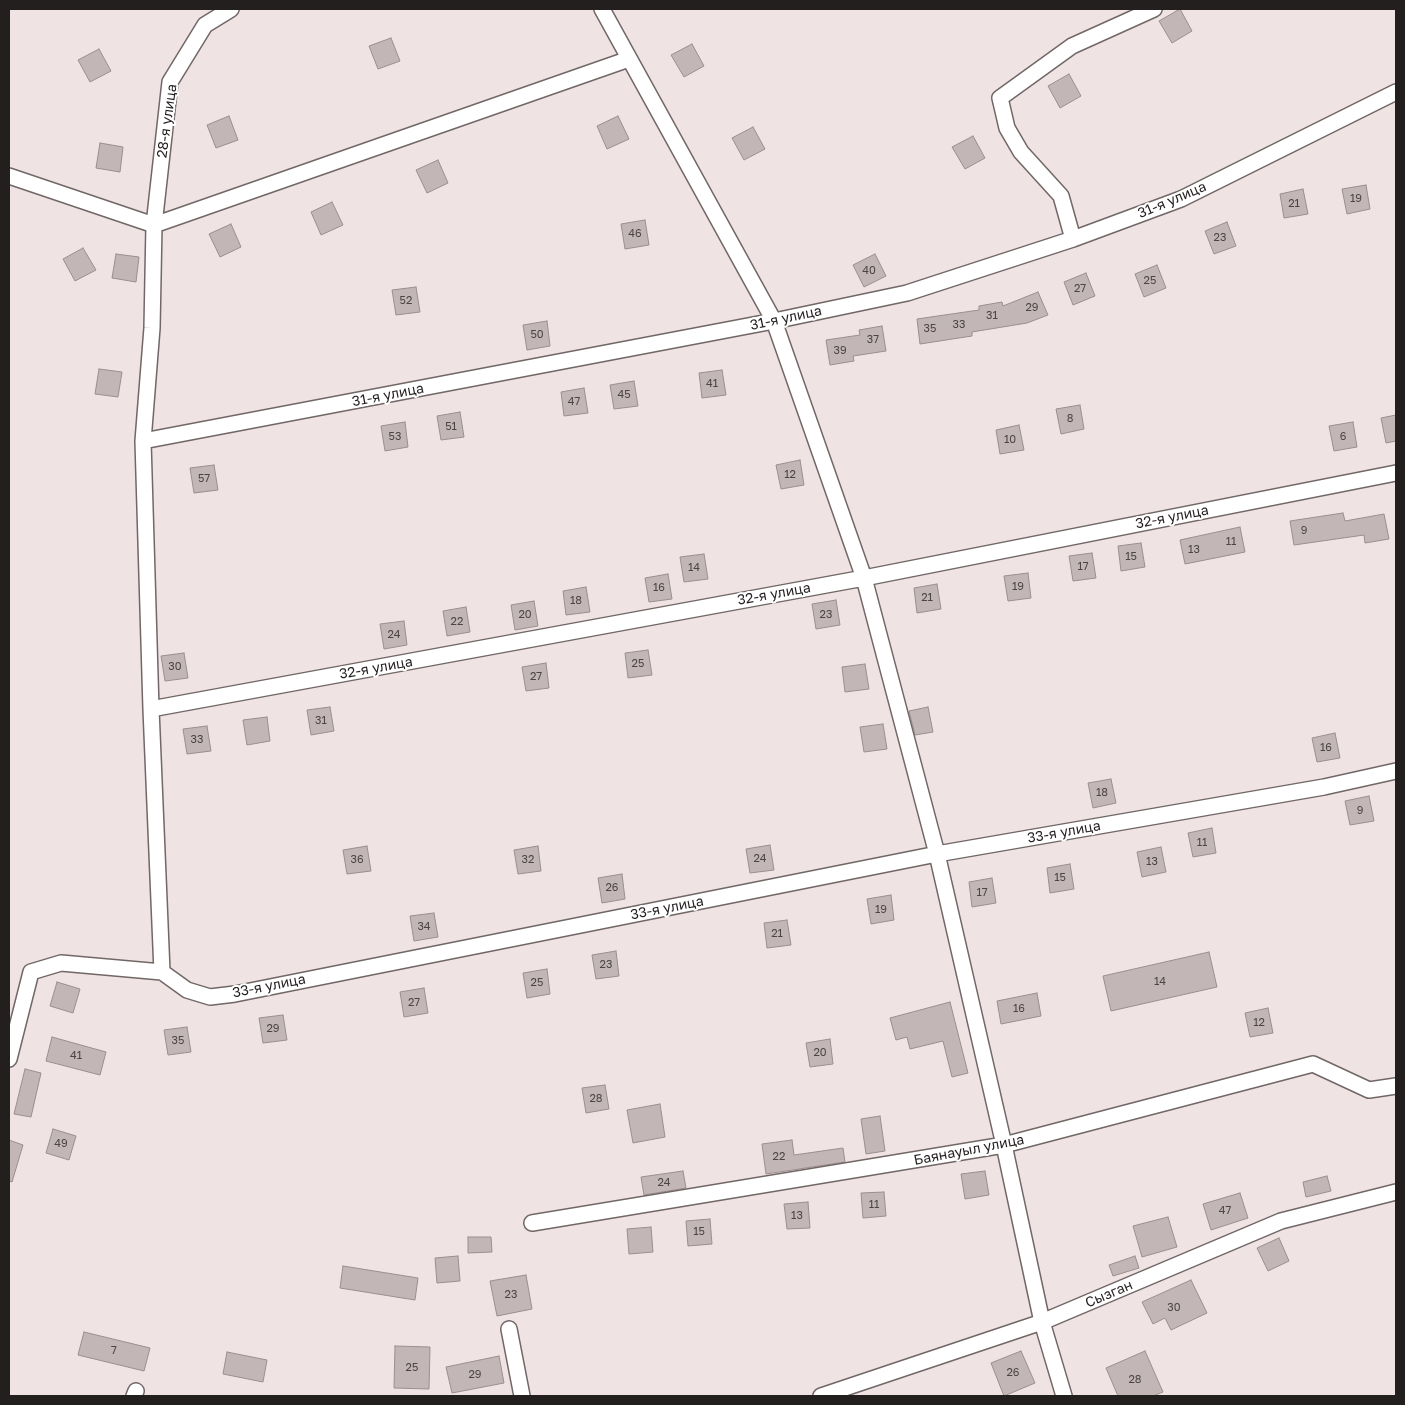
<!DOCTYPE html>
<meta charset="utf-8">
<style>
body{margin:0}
#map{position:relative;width:1405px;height:1405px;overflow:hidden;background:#f0e3e3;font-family:"Golos Text",sans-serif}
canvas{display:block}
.frame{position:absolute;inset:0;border:10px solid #241f1f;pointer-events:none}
</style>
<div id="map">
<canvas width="1405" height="1405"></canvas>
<div class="frame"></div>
</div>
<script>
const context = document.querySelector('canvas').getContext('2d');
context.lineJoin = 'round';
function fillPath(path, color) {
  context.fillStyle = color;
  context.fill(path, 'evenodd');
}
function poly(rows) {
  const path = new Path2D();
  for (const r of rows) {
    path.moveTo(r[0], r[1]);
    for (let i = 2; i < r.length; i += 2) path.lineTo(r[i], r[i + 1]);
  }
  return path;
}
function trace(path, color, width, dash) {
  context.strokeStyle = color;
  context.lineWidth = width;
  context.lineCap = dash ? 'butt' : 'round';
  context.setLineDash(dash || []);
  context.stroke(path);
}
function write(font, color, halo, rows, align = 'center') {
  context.font = font + ' "Golos Text",sans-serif';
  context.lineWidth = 4;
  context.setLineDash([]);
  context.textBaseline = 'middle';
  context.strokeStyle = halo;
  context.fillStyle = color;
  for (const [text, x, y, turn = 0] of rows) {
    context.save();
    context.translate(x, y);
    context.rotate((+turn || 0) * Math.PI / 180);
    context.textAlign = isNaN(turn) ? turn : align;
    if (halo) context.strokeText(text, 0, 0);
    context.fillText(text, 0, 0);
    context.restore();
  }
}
const building = poly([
 [1180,9,1192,31,1172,43,1159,21,1180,9],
 [391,38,400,61,378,69,369,46,391,38],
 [692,44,704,66,684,77,671,55,692,44],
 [99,49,111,71,90,82,78,60,99,49],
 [1069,74,1081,96,1060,108,1048,86,1069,74],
 [229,116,238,140,216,148,207,125,229,116],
 [618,116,629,139,607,149,597,126,618,116],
 [753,127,765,149,744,160,732,138,753,127],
 [973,136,985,158,965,169,952,147,973,136],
 [100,143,123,147,120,172,96,168,100,143],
 [438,160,448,183,427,193,416,170,438,160],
 [1366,185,1370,209,1347,214,1342,189,1366,185],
 [1303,189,1308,214,1284,218,1280,194,1303,189],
 [332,202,343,225,321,235,311,212,332,202],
 [645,220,649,245,625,249,621,224,645,220],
 [1227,222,1236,246,1214,254,1205,231,1227,222],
 [231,224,241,247,220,257,209,234,231,224],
 [83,248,96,270,75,281,63,259,83,248],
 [116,254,139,257,136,282,112,278,116,254],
 [875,254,886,276,864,287,853,265,875,254],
 [1157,265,1166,288,1144,297,1135,274,1157,265],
 [1086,273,1095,296,1073,305,1064,282,1086,273],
 [416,287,420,312,396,315,392,290,416,287],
 [1038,292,1048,315,1027,323,972,332,972,336,920,344,917,319,979,310,979,306,1002,302,1003,306,1038,292],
 [547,321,550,346,527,350,523,325,547,321],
 [882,326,886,351,853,356,854,361,830,365,826,340,860,335,859,330,882,326],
 [99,369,122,372,118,397,95,394,99,369],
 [722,370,726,395,702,398,699,373,722,370],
 [634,381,638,406,614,409,610,385,634,381],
 [584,388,588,413,564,416,561,392,584,388],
 [1080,405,1084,429,1061,434,1056,409,1080,405],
 [460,412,464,437,441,440,437,416,460,412],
 [1396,415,1396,441,1386,443,1381,418,1396,415],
 [405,422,408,447,385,451,381,426,405,422],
 [1353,422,1357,447,1334,451,1329,426,1353,422],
 [1019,425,1024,450,1000,454,996,430,1019,425],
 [800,460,804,485,781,489,776,465,800,460],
 [214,465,218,490,194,493,190,468,214,465],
 [1343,513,1345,521,1384,514,1389,539,1365,543,1364,535,1294,545,1290,521,1343,513],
 [1240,527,1245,552,1185,564,1180,540,1240,527],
 [1141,543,1145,567,1121,571,1118,546,1141,543],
 [1092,553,1096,578,1073,581,1069,556,1092,553],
 [704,554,708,579,684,582,680,557,704,554],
 [1028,573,1031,598,1008,601,1004,576,1028,573],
 [668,574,672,599,649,602,645,578,668,574],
 [937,584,941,609,917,613,914,588,937,584],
 [586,587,590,612,566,615,563,591,586,587],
 [836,600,840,625,816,629,812,604,836,600],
 [534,601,538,626,515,630,511,605,534,601],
 [466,607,470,632,447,636,443,611,466,607],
 [404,621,407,645,384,649,380,624,404,621],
 [648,650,652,675,628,678,625,653,648,650],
 [184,653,188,678,165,681,161,656,184,653],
 [546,663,549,688,526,691,522,667,546,663],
 [865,664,869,689,845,692,842,667,865,664],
 [330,707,334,731,311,735,307,710,330,707],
 [928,707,933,732,915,735,909,711,928,707],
 [267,717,270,741,247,745,243,720,267,717],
 [883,724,887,749,864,752,860,727,883,724],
 [207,726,211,751,187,754,183,729,207,726],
 [1335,733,1340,758,1317,762,1312,738,1335,733],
 [1111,779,1116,803,1093,808,1088,783,1111,779],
 [1369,796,1374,821,1350,825,1345,801,1369,796],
 [1212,828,1216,853,1193,857,1188,833,1212,828],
 [770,845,774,870,750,873,746,849,770,845],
 [367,846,371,871,347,874,343,850,367,846],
 [538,846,541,871,518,874,514,850,538,846],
 [1161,847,1166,872,1142,877,1137,852,1161,847],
 [1070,864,1074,889,1050,893,1047,868,1070,864],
 [622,874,625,899,602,903,598,878,622,874],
 [992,878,996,903,972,907,969,882,992,878],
 [891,895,894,920,871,924,867,899,891,895],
 [434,913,438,937,414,941,410,916,434,913],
 [787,920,791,945,767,948,764,923,787,920],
 [616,951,619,976,596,979,592,955,616,951],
 [1209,952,1217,987,1111,1011,1103,976,1209,952],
 [547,969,550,994,527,998,523,973,547,969],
 [57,982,80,989,73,1013,50,1006,57,982],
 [424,988,428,1013,404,1017,400,992,424,988],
 [1037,993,1041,1016,1001,1024,997,1001,1037,993],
 [950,1002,968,1073,952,1077,943,1041,910,1049,907,1037,896,1040,890,1018,950,1002],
 [1268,1008,1273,1033,1250,1037,1245,1013,1268,1008],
 [283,1015,287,1040,263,1043,259,1018,283,1015],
 [187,1027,191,1052,168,1055,164,1030,187,1027],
 [52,1037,106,1052,100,1075,46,1061,52,1037],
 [830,1039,833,1064,810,1067,806,1043,830,1039],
 [25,1069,41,1073,31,1117,14,1114,25,1069],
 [605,1085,609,1109,586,1113,582,1088,605,1085],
 [660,1104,665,1137,633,1143,627,1110,660,1104],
 [880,1116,885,1151,866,1154,861,1119,880,1116],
 [53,1129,76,1136,69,1160,46,1153,53,1129],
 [9,1140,23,1145,12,1182,9,1181,9,1140],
 [792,1140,794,1155,843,1148,845,1162,766,1174,762,1144,792,1140],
 [683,1171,686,1188,644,1195,641,1177,683,1171],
 [985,1171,989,1195,965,1199,961,1174,985,1171],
 [1327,1176,1331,1191,1306,1197,1303,1182,1327,1176],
 [884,1192,886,1216,863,1218,861,1193,884,1192],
 [1240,1193,1248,1218,1211,1230,1203,1204,1240,1193],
 [808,1202,810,1228,787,1229,784,1204,808,1202],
 [1168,1217,1177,1247,1142,1257,1133,1226,1168,1217],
 [710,1219,712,1244,688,1246,686,1221,710,1219],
 [651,1227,653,1252,629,1254,627,1229,651,1227],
 [468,1237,491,1237,492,1252,468,1253,468,1237],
 [1279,1238,1289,1261,1268,1271,1257,1248,1279,1238],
 [458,1256,460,1281,437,1283,435,1258,458,1256],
 [1135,1256,1139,1268,1113,1276,1109,1265,1135,1256],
 [343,1266,418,1278,415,1300,340,1288,343,1266],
 [526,1275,532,1309,497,1316,490,1281,526,1275],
 [1191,1280,1207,1313,1171,1330,1165,1318,1153,1324,1142,1302,1191,1280],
 [84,1332,150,1348,144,1371,78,1355,84,1332],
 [395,1346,430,1347,429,1389,394,1388,395,1346],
 [1021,1351,1035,1383,1004,1396,991,1363,1021,1351],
 [1145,1351,1163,1392,1153,1396,1118,1396,1106,1368,1145,1351],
 [227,1352,267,1360,263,1382,223,1374,227,1352],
 [499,1356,504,1383,452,1393,446,1367,499,1356]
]);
const minor = poly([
 [602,9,774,321,864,578,937,854,1004,1145,1042,1322,1064,1396],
 [9,176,154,225,629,59],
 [1073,239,1061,196,1021,152,1007,128,1000,98,1072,46,1154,9],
 [143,441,774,321,907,293,1073,239,1181,199,1396,92],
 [151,709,864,578,1396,473],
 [162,972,151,709,143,441,152,328,154,225,170,82,205,25,231,9],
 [9,1059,31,972,61,963,162,972,187,990,210,997,235,994,937,854,1324,787,1396,771],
 [532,1223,1004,1145,1313,1064,1369,1090,1396,1086],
 [509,1329,522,1396],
 [134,1396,136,1391],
 [821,1396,1042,1322,1281,1221,1396,1192]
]);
const numberNames = [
 ["19",1356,199],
 ["21",1294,204],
 ["46",635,234],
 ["23",1220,238],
 ["40",869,271],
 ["25",1150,281],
 ["27",1080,289],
 ["52",406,301],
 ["29",1032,308],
 ["31",992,316],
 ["33",959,325],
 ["35",930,329],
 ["50",537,335],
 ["37",873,340],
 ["39",840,351],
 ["41",712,384],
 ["45",624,395],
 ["47",574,402],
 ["8",1070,419],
 ["51",451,427],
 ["53",395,437],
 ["6",1343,437],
 ["10",1010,440],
 ["12",790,475],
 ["57",204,479],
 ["9",1304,531],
 ["11",1231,542],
 ["13",1194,550],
 ["15",1131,557],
 ["17",1083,567],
 ["14",694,568],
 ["19",1018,587],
 ["16",659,588],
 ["21",927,598],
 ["18",576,601],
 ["20",525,615],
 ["23",826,615],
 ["22",457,622],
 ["24",394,635],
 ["25",638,664],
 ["30",175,667],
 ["27",536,677],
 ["31",321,721],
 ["33",197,740],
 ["16",1326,748],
 ["18",1102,793],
 ["9",1360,811],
 ["11",1202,843],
 ["24",760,859],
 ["36",357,860],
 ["32",528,860],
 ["13",1152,862],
 ["15",1060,878],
 ["26",612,888],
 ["17",982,893],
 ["19",881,910],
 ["34",424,927],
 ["21",777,934],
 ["23",606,965],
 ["14",1160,982],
 ["25",537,983],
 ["27",414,1003],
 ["16",1019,1009],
 ["12",1259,1023],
 ["29",273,1029],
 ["35",178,1041],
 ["20",820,1053],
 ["41",76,1056],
 ["28",596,1099],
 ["49",61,1144],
 ["22",779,1157],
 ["24",664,1183],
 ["11",874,1205],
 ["47",1225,1211],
 ["13",797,1216],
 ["15",699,1232],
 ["23",511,1295],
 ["30",1174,1308],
 ["7",114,1351],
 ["25",412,1368],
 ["26",1013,1373],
 ["29",475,1375],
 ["28",1135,1380]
];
const streetNames = [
 ["28-я улица",167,121,-82],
 ["31-я улица",1172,200,-23],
 ["31-я улица",786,318,-12],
 ["31-я улица",388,395,-11],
 ["32-я улица",1172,517,-11],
 ["32-я улица",774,594,-10],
 ["32-я улица",376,668,-10],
 ["33-я улица",1064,832,-10],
 ["33-я улица",667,908,-11],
 ["33-я улица",269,986,-11],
 ["Баянауыл улица",969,1150,-11],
 ["Сызган",1109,1294,-23]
];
fillPath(building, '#c2b6b6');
trace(building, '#9a8f8e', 1);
trace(minor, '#716767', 18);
trace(minor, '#fff', 15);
write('11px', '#4c4545', null, numberNames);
write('14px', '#241f1f', '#fff', streetNames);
</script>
